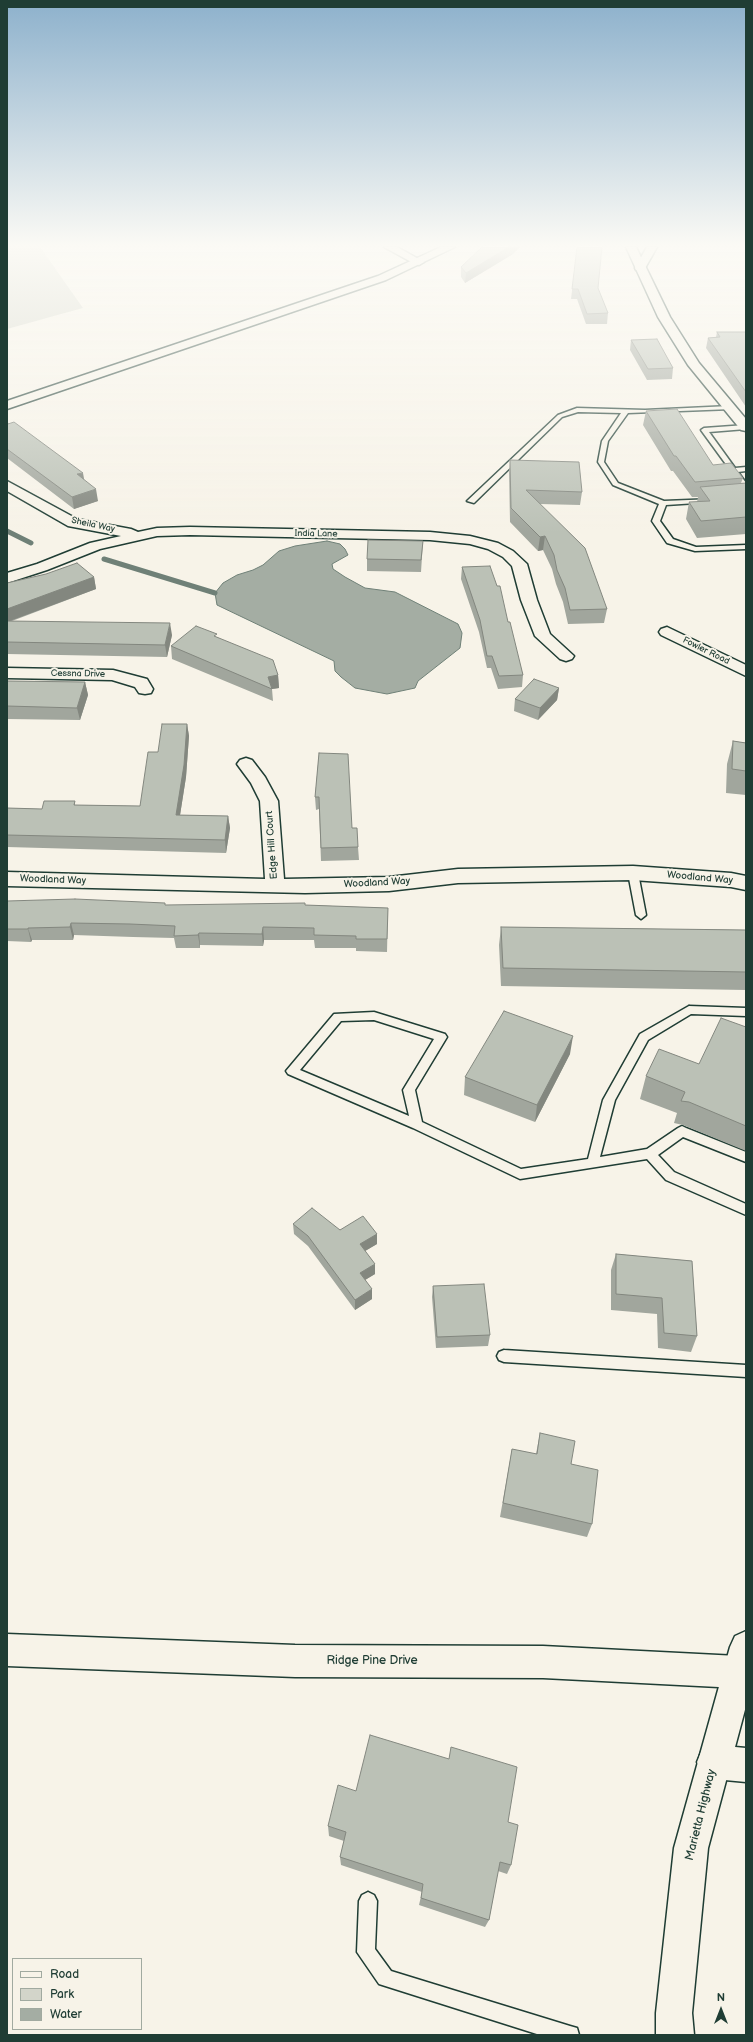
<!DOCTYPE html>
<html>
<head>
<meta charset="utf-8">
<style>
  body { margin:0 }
  #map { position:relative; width:753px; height:2042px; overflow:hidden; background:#f7f3e8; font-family:"Balsamiq Sans",sans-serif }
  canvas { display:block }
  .frame { position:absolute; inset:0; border:8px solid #1f3d34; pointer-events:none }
  .legend { position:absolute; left:12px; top:1958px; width:130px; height:72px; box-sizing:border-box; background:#f7f3e8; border:1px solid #a1aaa0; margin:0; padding:5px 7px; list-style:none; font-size:12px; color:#1f3d34 }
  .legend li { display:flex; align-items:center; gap:8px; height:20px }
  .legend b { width:20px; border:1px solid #a1aaa0 }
  .north { position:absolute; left:701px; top:1990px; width:40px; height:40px; -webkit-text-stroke:3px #f7f3e8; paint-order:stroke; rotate:0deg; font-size:11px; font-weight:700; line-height:16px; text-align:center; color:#1f3d34 }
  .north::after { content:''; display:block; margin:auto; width:14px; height:18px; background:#1f3d34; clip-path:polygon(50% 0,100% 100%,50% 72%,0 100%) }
</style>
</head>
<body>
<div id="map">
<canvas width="753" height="2042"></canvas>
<div class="frame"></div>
<ul class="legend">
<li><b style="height:5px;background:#f7f3e8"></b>Road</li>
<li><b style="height:11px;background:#d3d5ca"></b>Park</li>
<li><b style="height:11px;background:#a4ada3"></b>Water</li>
</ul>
<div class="north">N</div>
</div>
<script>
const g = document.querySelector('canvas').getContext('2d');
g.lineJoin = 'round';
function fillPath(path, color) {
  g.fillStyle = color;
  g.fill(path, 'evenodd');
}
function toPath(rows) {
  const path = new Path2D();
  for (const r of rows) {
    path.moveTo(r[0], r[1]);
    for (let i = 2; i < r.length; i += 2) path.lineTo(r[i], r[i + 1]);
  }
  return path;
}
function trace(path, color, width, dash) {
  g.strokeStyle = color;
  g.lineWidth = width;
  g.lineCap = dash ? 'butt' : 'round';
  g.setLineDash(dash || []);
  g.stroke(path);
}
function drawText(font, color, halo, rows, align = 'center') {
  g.font = font + ' "Balsamiq Sans",sans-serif';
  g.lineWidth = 4;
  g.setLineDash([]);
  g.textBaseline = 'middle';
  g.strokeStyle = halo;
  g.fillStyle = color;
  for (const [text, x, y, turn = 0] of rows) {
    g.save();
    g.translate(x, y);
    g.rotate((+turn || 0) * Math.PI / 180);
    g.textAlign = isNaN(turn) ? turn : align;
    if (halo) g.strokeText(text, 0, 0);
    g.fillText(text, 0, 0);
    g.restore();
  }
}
fillPath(toPath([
  [7,247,40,247,83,308,7,329]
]), '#d3d5ca');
const water = toPath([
  [327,541,340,544,345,549,348,555,332,564,333,569,345,577,365,588,395,592,458,624,462,633,460,648,418,681,415,688,387,694,355,688,341,677,335,671,334,661,217,605,215,593,223,583,237,575,253,570,263,565,279,551,295,546,327,541]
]);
fillPath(water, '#a4ada3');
trace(water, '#6f8077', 1);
trace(toPath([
  [7,531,31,543],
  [104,559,215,593]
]), '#6f8077', 5);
const service = toPath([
  [730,406,733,408,732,409,628,413,608,441,604,462,618,483,664,501,714,499,714,501,712,502,666,505,660,521,673,539,696,547,746,545,746,549,695,551,667,543,652,521,659,504,613,485,598,462,602,441,621,413,578,412,562,417,474,503,467,501,558,415,577,408,645,410,730,406],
  [746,425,746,429,709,432,735,468,746,467,746,471,738,472,746,483,746,490,744,489,701,430,704,428,746,425],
  [633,870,638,873,646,915,641,919,636,915,628,873,633,870],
  [689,1006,746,1008,746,1016,691,1014,648,1040,615,1100,600,1157,647,1149,678,1128,682,1126,686,1128,746,1152,746,1162,683,1137,658,1155,674,1172,746,1204,746,1215,666,1180,647,1159,520,1179,413,1128,288,1074,286,1071,334,1014,374,1012,445,1034,447,1037,415,1090,422,1122,521,1169,588,1159,603,1100,640,1034,689,1006],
  [374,1020,434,1039,403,1090,409,1116,300,1070,341,1021,374,1020],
  [504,1350,746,1365,746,1377,504,1362,499,1360,497,1356,499,1352,504,1350],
  [368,1892,374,1895,377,1901,375,1949,391,1971,570,2026,577,2028,579,2035,540,2035,379,1984,357,1952,359,1901,362,1895,368,1892]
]);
const minor = toPath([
  [384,247,397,247,424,262,419,265,415,264,384,247],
  [7,481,77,519,131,529,138,532,157,528,190,527,430,532,470,536,498,543,513,551,527,564,537,600,550,634,574,656,572,659,566,661,560,659,535,636,521,600,512,566,503,557,488,549,470,544,430,540,190,535,157,536,100,549,47,570,7,583,7,573,37,564,90,543,121,536,68,526,7,491,7,481],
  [667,627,746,665,746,676,661,635,659,632,661,629,667,627],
  [7,668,113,670,147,679,153,689,151,693,145,694,139,693,135,687,112,680,7,678,7,668],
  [246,758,252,760,265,777,278,801,284,879,389,877,458,869,633,866,731,873,746,876,746,890,731,887,633,880,458,883,389,891,305,893,7,886,7,872,265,879,260,801,251,783,237,764,240,760,246,758],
  [7,1634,295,1645,543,1646,738,1656,746,1659,746,1685,738,1688,543,1678,295,1677,7,1666,7,1634],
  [714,1745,746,1748,746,1782,714,1779,702,1774,697,1762,702,1750,714,1745]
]);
const tertiary = toPath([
  [647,247,657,247,644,270,636,270,635,268,647,247]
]);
const secondary = toPath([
  [441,247,455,247,386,280,7,409,7,401,378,276,441,247],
  [626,247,636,247,670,317,699,363,746,419,746,431,741,430,688,365,658,317,626,247],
  [746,1631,746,1706,708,1848,692,2013,694,2035,656,2035,656,2013,674,1848,730,1647,735,1636,746,1631]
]);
trace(service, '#1f3d34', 3);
trace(minor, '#1f3d34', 3);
trace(tertiary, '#1f3d34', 3);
trace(secondary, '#1f3d34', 3);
fillPath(service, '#f7f3e8');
fillPath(minor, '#f7f3e8');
fillPath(tertiary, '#f7f3e8');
fillPath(secondary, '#f7f3e8');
fillPath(toPath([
  [577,247,608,313,607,324,586,324,577,299,571,299],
  [513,254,465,283,461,277,461,267],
  [717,332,746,332,746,407,706,348,708,338,716,337],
  [631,340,673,368,672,379,647,380,630,350],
  [646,411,713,465,743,478,741,483,746,483,746,534,697,538,686,519,689,502,697,502,698,497,692,497,673,471,671,471,643,425],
  [7,422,84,480,98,501,74,509,7,458],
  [510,460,582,492,580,505,540,504,607,609,604,623,568,624,563,602,556,584,552,569,543,550,538,551,510,522,509,473],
  [423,541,421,572,367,571,367,559],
  [462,567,508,622,523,675,522,687,498,689,491,668,487,668,479,632,461,579],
  [94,577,96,589,12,621,172,635,167,657,7,654,7,583],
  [217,637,278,675,279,688,272,689,273,701,172,659,171,646],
  [7,681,85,682,88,695,80,720,7,719],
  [559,688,557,700,538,720,514,711,515,699],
  [187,724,189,736,186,777,180,815,228,816,230,828,226,853,7,847,7,808,42,809,75,801,75,805,140,806,158,752],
  [733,741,746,743,746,795,726,793,727,764],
  [319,753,358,847,359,860,321,861,319,809,316,810,315,797],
  [7,901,166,905,305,905,388,908,387,952,356,951,356,948,315,948,314,940,264,940,263,946,200,945,200,948,176,948,174,938,133,937,74,935,73,940,32,940,31,942,7,941],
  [501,927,746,930,746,990,501,986,499,945],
  [746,1027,746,1151,683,1125,674,1123,677,1113,640,1099,646,1076,699,1064],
  [570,1054,535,1122,464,1095,465,1077],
  [293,1224,377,1234,377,1244,365,1251,375,1274,365,1280,372,1299,355,1310,308,1246,294,1234],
  [616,1254,692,1261,697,1336,691,1352,658,1348,657,1314,611,1310,611,1270],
  [433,1286,490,1335,488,1346,436,1348,432,1297],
  [540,1433,571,1464,592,1524,587,1537,500,1517,512,1449,536,1454],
  [508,1822,511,1865,507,1874,498,1871,489,1920,485,1927,419,1905,422,1892,341,1865,340,1857,344,1841,329,1836,328,1826]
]), '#a1a69d');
fillPath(toPath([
  [509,247,520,247,513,254,465,283,466,273],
  [83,473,85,484,77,474],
  [96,489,98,501,74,509,72,497],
  [545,536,543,550,538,551,540,537],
  [94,577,96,589,7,622,7,609],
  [170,623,172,635,167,657,165,645],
  [278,675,279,688,272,689,268,677],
  [85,682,88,695,80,720,77,708],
  [559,688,557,700,538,720,540,708],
  [187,724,189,736,186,777,178,828,176,815],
  [228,816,230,828,226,853,225,840],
  [71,923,74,935,73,940,70,927],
  [263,927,264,940,263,946,262,934],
  [28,928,32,940,31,942,28,929],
  [199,933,200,945,200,948,198,935],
  [573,1036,570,1054,535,1122,537,1105],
  [377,1234,377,1244,360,1254,360,1244],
  [375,1264,375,1274,360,1283,360,1273],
  [372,1289,372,1299,355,1310,355,1300]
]), '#83877f');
const building = toPath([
  [482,247,509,247,466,273,461,267,482,247],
  [577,247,602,247,598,288,608,313,587,314,578,289,572,289,577,247],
  [717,332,746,332,746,392,708,338,720,337,717,332],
  [657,339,673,368,648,369,631,340,657,339],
  [677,409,713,465,731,463,743,478,695,482,676,456,674,456,646,411,677,409],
  [7,422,8,424,14,422,83,473,77,474,96,489,72,497,7,449,7,422],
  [510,460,579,462,582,492,526,490,585,548,607,609,570,610,565,588,557,570,554,555,545,536,540,537,511,508,510,460],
  [746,483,746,517,701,521,689,502,710,501,700,487,746,483],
  [368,540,423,541,421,560,367,559,368,540],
  [77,563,94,577,7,609,7,583,46,574,77,563],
  [490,566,497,586,500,586,508,622,510,622,523,675,499,676,492,656,487,656,480,620,462,567,490,566],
  [7,621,170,623,165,645,7,642,7,621],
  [196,626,217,634,214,636,273,660,278,675,268,677,272,689,171,646,196,626],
  [534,679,559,688,540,708,515,699,534,679],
  [7,681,85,682,77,708,7,706,7,681],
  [162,724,187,724,184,765,176,815,228,816,225,840,7,835,7,808,42,809,44,801,75,801,74,805,140,806,148,752,158,752,162,724],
  [733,741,746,743,746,771,732,769,733,741],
  [319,753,348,754,352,828,357,828,358,847,321,848,319,797,315,797,319,753],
  [75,899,165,903,165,905,305,903,305,905,388,908,387,939,356,939,356,936,314,935,314,928,263,927,262,934,199,933,198,935,174,936,175,926,130,924,71,923,70,927,28,928,28,929,7,929,7,901,75,899],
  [501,927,746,930,746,972,503,968,501,927],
  [504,1011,573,1036,537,1105,465,1077,504,1011],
  [721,1018,746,1027,746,1126,689,1102,681,1101,685,1092,646,1076,659,1049,699,1064,721,1018],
  [312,1208,340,1230,363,1216,377,1234,360,1244,375,1264,360,1273,372,1289,355,1300,308,1236,293,1224,312,1208],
  [616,1254,692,1261,697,1336,664,1333,662,1298,616,1294,616,1254],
  [484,1284,490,1335,437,1337,433,1286,484,1284],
  [540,1433,575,1441,571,1464,598,1470,592,1524,503,1503,512,1449,537,1454,540,1433],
  [370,1735,449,1759,451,1747,517,1767,508,1822,518,1825,511,1865,500,1862,489,1920,421,1898,423,1884,340,1857,346,1832,328,1826,338,1785,356,1791,370,1735]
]);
fillPath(building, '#bbc1b6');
trace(building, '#83877f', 1);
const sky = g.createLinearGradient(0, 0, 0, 533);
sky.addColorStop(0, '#8db1cc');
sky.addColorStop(0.46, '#fbfaf5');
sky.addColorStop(1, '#fbfaf500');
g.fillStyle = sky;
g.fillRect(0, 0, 753, 533);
drawText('9px', '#1f3d34', '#f7f3e8', [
  ["Sheila Way",93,525,12],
  ["India Lane",316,534,1],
  ["Fowler Road",706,651,26],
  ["Cessna Drive",78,674,1]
]);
drawText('10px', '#1f3d34', '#f7f3e8', [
  ["Edge Hill Court",272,845,-94],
  ["Woodland Way",700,878,5],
  ["Woodland Way",53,880,2],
  ["Woodland Way",377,883,-3]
]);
drawText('12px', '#1f3d34', '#f7f3e8', [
  ["Ridge Pine Drive",372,1661],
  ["Marietta Highway",701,1815,-76]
]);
</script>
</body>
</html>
